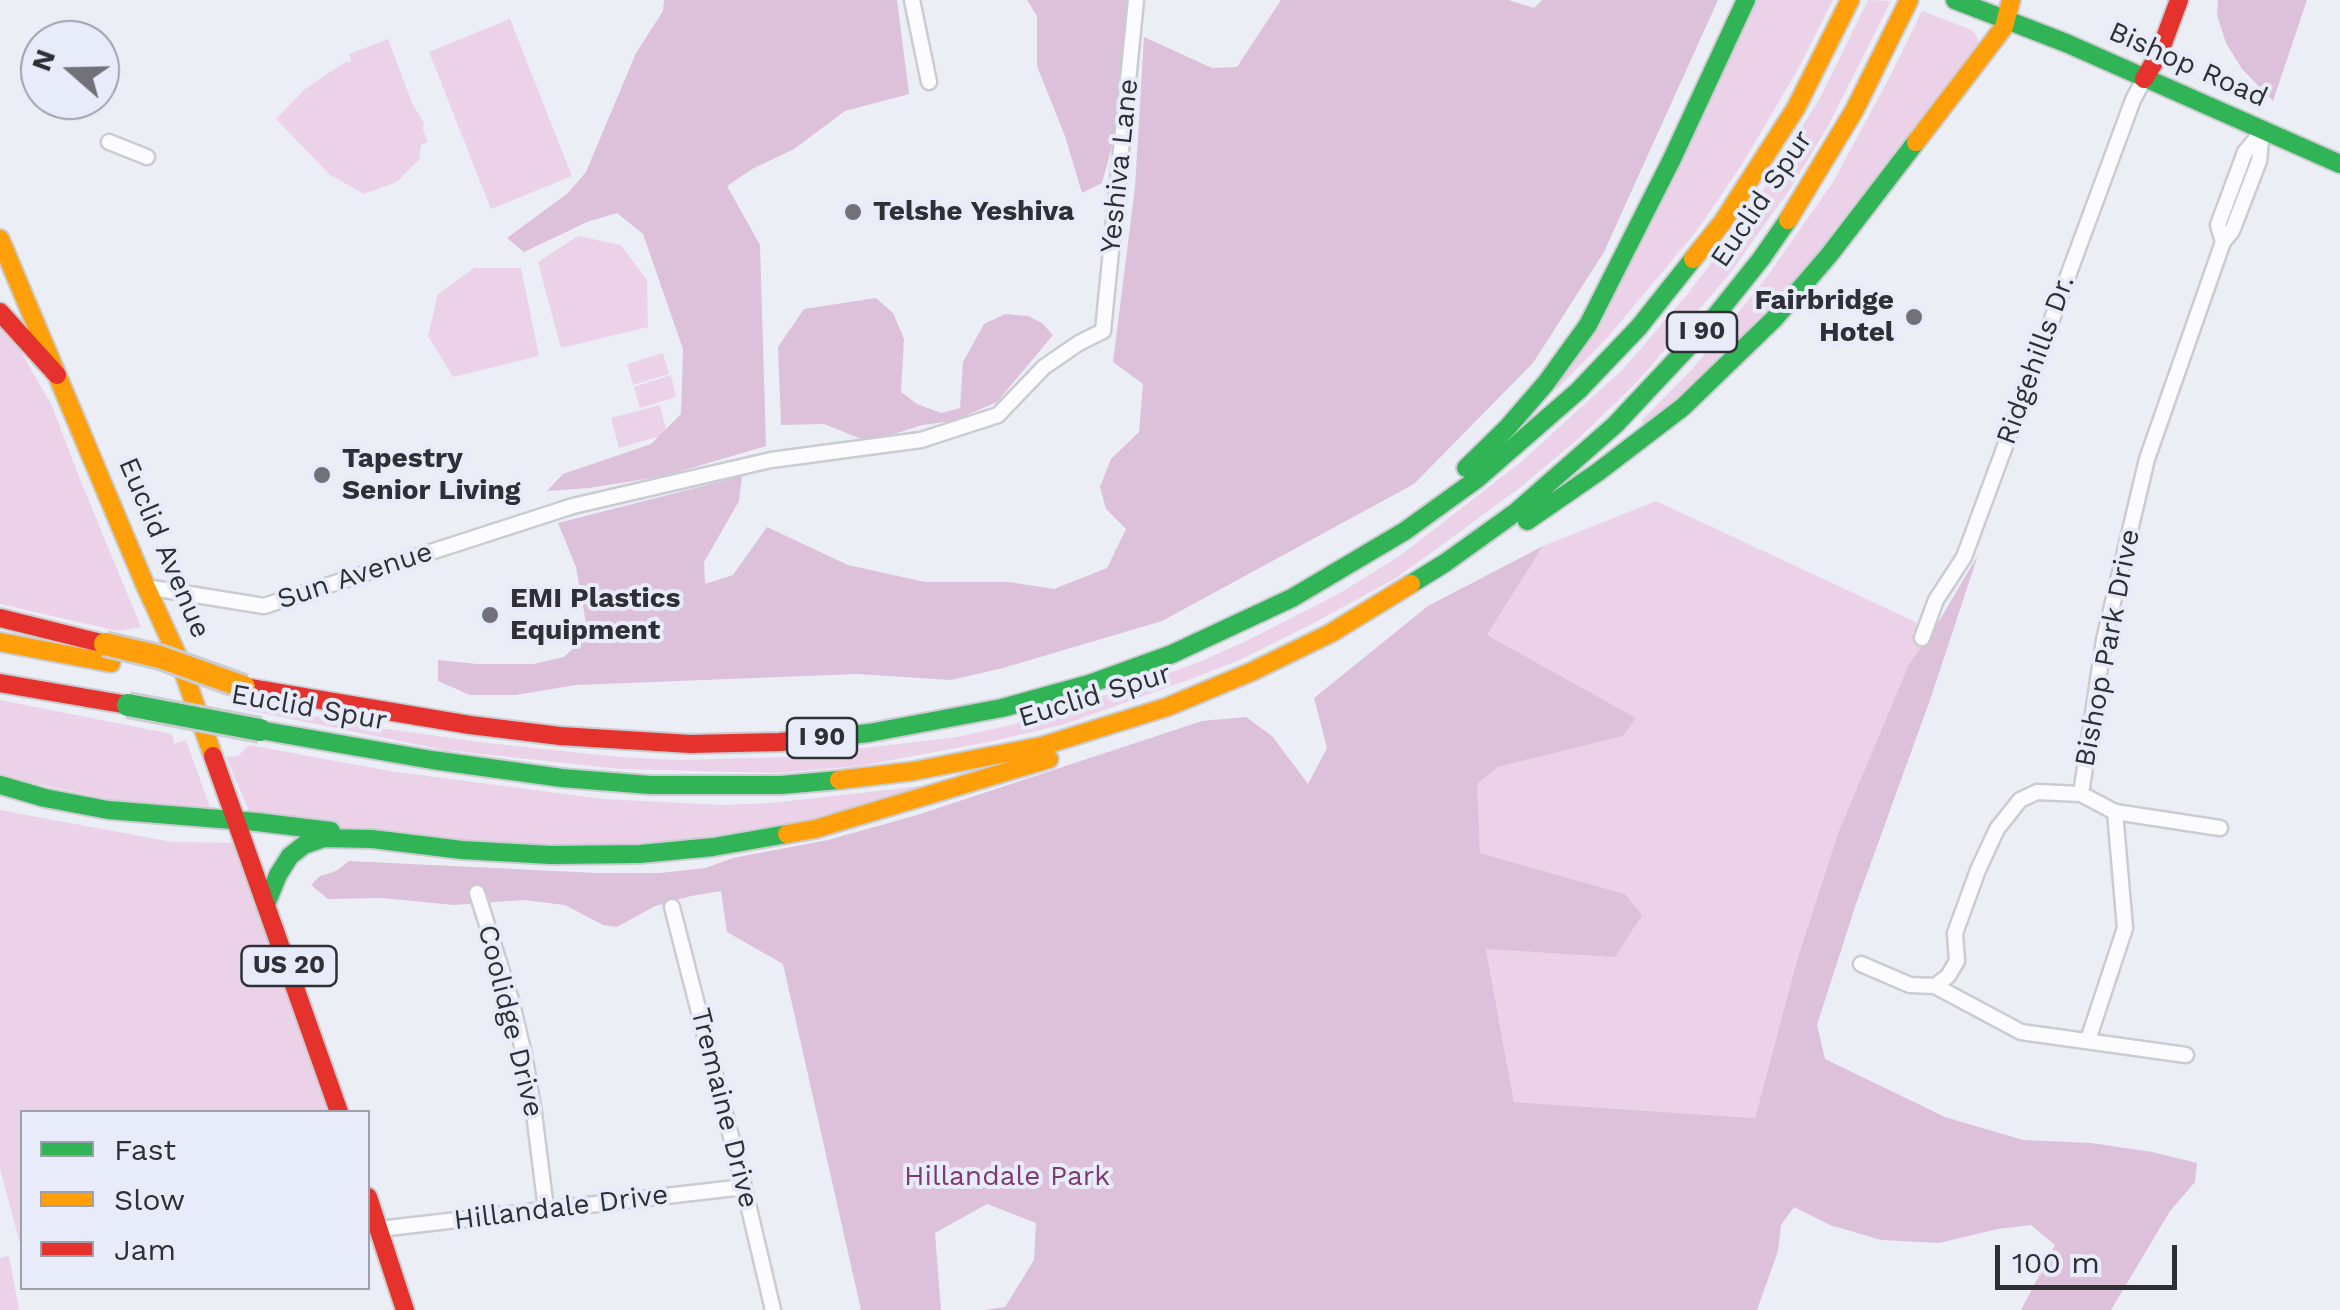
<!DOCTYPE html>
<html>
<head>
<meta charset="utf-8">
<style>
  body { margin:0 }
  #map { position:relative; width:2340px; height:1310px; overflow:hidden; background:#eceef6; font-family:"Work Sans",sans-serif }
  canvas { display:block }
  .legend { position:absolute; left:20px; top:1110px; width:350px; height:180px; box-sizing:border-box; background:#e8ebfa; border:2px solid #9ea0ac; margin:0; padding:12px 18px; list-style:none; font-size:30px; color:#2f3036 }
  .legend li { display:flex; align-items:center; gap:20px; height:50px }
  .legend b { width:50px; border:2px solid #9ea0ac }
  .north { position:absolute; left:20px; top:20px; width:100px; height:100px; box-sizing:border-box; background:#e8ebfa; border:2px solid #9ea0ac; border-radius:50%; rotate:290deg; font-size:28px; font-weight:700; line-height:40px; text-align:center; color:#2f3036 }
  .north::after { content:''; display:block; margin:auto; width:35px; height:45px; background:#717279; clip-path:polygon(50% 0,100% 100%,50% 72%,0 100%) }
  .scale { position:absolute; left:1995px; top:1245px; width:182px; height:45px; box-sizing:border-box; border:5px solid #2f3036; border-top:0; padding-left:12px; font-size:30px; line-height:35px; white-space:nowrap; color:#2f3036; -webkit-text-stroke:8px #e8ebfa; paint-order:stroke }
</style>
</head>
<body>
<div id="map">
<canvas width="2340" height="1310"></canvas>
<ul class="legend">
<li><b style="height:12px;background:#30b455"></b>Fast</li>
<li><b style="height:12px;background:#ff9f0a"></b>Slow</li>
<li><b style="height:12px;background:#e5322d"></b>Jam</li>
</ul>
<div class="north">N</div>
<div class="scale">100 m</div>
</div>
<script>
const g = document.querySelector('canvas').getContext('2d');
g.lineJoin = 'round';
function fillPath(path, color) {
  g.fillStyle = color;
  g.fill(path, 'evenodd');
}
function toPath(rows) {
  const path = new Path2D();
  for (const r of rows) {
    path.moveTo(r[0], r[1]);
    for (let i = 2; i < r.length; i += 2) path.lineTo(r[i], r[i + 1]);
  }
  return path;
}
function trace(path, color, width, dash) {
  g.strokeStyle = color;
  g.lineWidth = width;
  g.lineCap = dash ? 'butt' : 'round';
  g.setLineDash(dash || []);
  g.stroke(path);
}
function drawText(font, color, halo, rows, align = 'center') {
  g.font = font + ' "Work Sans",sans-serif';
  g.lineWidth = 8;
  g.setLineDash([]);
  g.textBaseline = 'middle';
  g.strokeStyle = halo;
  g.fillStyle = color;
  for (const [text, x, y, turn = 0] of rows) {
    g.save();
    g.translate(x, y);
    g.rotate((+turn || 0) * Math.PI / 180);
    g.textAlign = isNaN(turn) ? turn : align;
    if (halo) g.strokeText(text, 0, 0);
    g.fillText(text, 0, 0);
    g.restore();
  }
}
fillPath(toPath([
  [1756,0,1833,0,1798,69,1743,163,1695,233,1608,337,1555,391],
  [1868,0,1891,1,1828,126,1790,189,1731,272,1638,381,1578,439,1521,487,1450,539,1396,578,1312,624,1242,659,1183,682,1065,724,989,742,860,766,777,773,619,769,445,750,246,710,247,703,372,727,488,743,620,757,678,760,787,757,957,737,1011,725,1118,691,1199,662,1246,641,1340,593,1401,555,1521,462,1623,369,1686,296,1747,216,1821,96],
  [1922,11,1972,30,1978,38,1978,46,1818,252,1775,301,1669,412,1641,429,1643,419,1694,367,1766,278,1833,182,1888,80],
  [510,19,572,176,491,209,429,52],
  [388,39,412,103,424,123,423,130,428,142,421,145,419,160,397,182,364,194,330,175,276,119,305,89,345,62,351,62,349,54],
  [578,236,621,245,647,280,648,327,561,348,538,262],
  [474,268,521,268,539,356,453,377,428,336,438,294],
  [0,320,6,325,53,408,77,472,141,627,118,631,0,604],
  [663,353,669,374,633,385,627,364],
  [671,375,676,397,640,408,634,387],
  [660,405,667,434,619,448,611,418],
  [1656,501,1920,624,1935,628,1909,664,1838,833,1797,960,1755,1118,1514,1102,1486,948,1536,950,1625,894,1480,853,1476,784,1498,767,1623,736,1635,719,1487,635,1543,546],
  [0,700,172,734,174,744,186,740,210,807,131,804,0,776],
  [249,745,390,771,603,799,722,805,771,803,930,785,801,823,673,842,524,847,322,826,250,814,226,757,238,756],
  [0,810,172,842,244,843,339,1112,22,1112,22,1251,0,1169],
  [9,1256,19,1310,0,1310,0,1258]
]), '#ecd2e9');
fillPath(toPath([
  [664,0,897,0,909,94,845,111,794,149,752,169,727,186,760,245,766,446,664,476,589,488,547,491,563,474,651,444,681,414,683,349,643,234,617,213,587,222,524,252,507,238,568,193,586,172,636,53,663,11],
  [1027,0,1127,0,1122,79,1114,139,1102,183,1082,193,1065,136,1037,66,1037,16],
  [1281,0,1508,0,1534,8,1542,0,1718,0,1604,252,1533,363,1414,484,1162,621,1003,668,951,680,857,674,576,685,516,695,470,695,438,681,438,660,477,664,533,664,564,657,588,634,576,567,558,523,742,476,739,501,704,562,705,584,733,575,767,527,848,565,925,582,1009,582,1054,589,1107,568,1126,529,1106,509,1100,487,1111,459,1139,432,1143,384,1113,362,1135,187,1144,37,1212,68,1237,67],
  [2218,0,2307,0,2273,101,2242,69,2226,43,2217,15],
  [876,298,893,313,904,339,901,392,917,404,941,413,960,408,963,362,984,324,1005,314,1028,316,1042,323,1053,335,997,402,953,421,922,425,869,442,824,424,781,425,778,347,804,309],
  [1543,546,1487,635,1636,718,1623,736,1498,767,1477,784,1480,853,1625,894,1642,915,1615,957,1486,949,1514,1102,1755,1118,1797,960,1838,833,1909,664,1935,628,1978,555,1930,700,1856,904,1817,1025,1825,1059,1945,1117,2023,1140,2091,1143,2152,1152,2197,1163,2195,1182,2170,1211,2111,1310,2021,1310,2055,1245,2031,1225,1998,1229,1939,1243,1881,1240,1830,1225,1794,1207,1781,1225,1778,1251,1757,1310,985,1310,1005,1307,1034,1260,1036,1223,987,1204,935,1233,941,1310,861,1310,783,964,727,932,721,891,691,896,655,906,617,927,603,925,565,905,523,900,454,905,382,898,328,899,311,885,320,876,336,871,349,861,597,873,660,873,705,868,733,858,828,840,917,815,1202,721,1246,717,1272,736,1308,784,1327,748,1314,698,1428,606]
]), '#ddc0da');
const street = toPath([
  [912,0,929,82],
  [109,142,147,157],
  [2223,242,2218,225,2245,152,2260,134],
  [146,587,264,606,573,506,771,460,921,440,998,415,1044,367,1079,343,1103,331,1136,0],
  [1922,638,1936,600,1964,557,2133,100,2144,79],
  [2081,794,2115,812,2220,828],
  [477,893,511,1000,524,1054,534,1113,546,1209],
  [672,907,744,1187,773,1310],
  [1861,964,1910,985,1935,986,1948,976,1957,961,1955,933,1978,870,1997,829,2020,800,2037,792,2081,794,2104,640,2147,459,2223,242,2232,231,2259,161,2262,131],
  [1935,986,2021,1032,2186,1055],
  [2088,1040,2125,928,2115,812],
  [379,1229,744,1187]
]);
const fast = toPath([
  [1955,0,2066,43,2340,164],
  [1466,468,1508,427,1546,383,1588,325,1672,159,1746,0],
  [1527,521,1598,472,1683,407,1775,318,1830,254,1916,142],
  [1411,584,1445,563,1516,512,1615,425,1705,329,1761,259,1788,220],
  [260,730,432,760,562,778,650,785,781,785,839,780],
  [842,736,869,733,1002,708,1089,684,1172,654,1292,598,1405,531,1477,479,1578,391,1639,327,1693,259],
  [0,785,45,798,108,810,257,822,331,831],
  [266,904,278,875,290,856,304,845,324,838,372,839,462,850,551,855,640,854,713,847,787,834]
]);
const slow = toPath([
  [1916,142,2004,27,2011,0],
  [1788,220,1854,111,1909,0],
  [0,239,146,587,179,659,213,756],
  [1693,259,1722,223,1796,108,1850,0],
  [0,642,111,663],
  [839,780,914,771,1042,746,1167,707,1251,672,1331,633,1411,584],
  [787,834,815,829,1049,759]
]);
const jam = toPath([
  [2144,79,2159,54,2179,0],
  [0,312,57,375],
  [0,618,105,644],
  [0,683,128,705],
  [244,687,470,725,560,736,690,744,779,742,842,736],
  [213,756,339,1112],
  [368,1197,405,1310]
]);
trace(street, '#caccd1', 19);
trace(fast, '#caccd1', 22);
trace(slow, '#caccd1', 22);
trace(jam, '#caccd1', 22);
trace(street, '#fcfcfe', 14);
trace(fast, '#30b455', 18);
trace(slow, '#ff9f0a', 18);
trace(jam, '#e5322d', 18);
const fastBridge = toPath([
  [128,705,260,730]
]);
const slowBridge = toPath([
  [105,644,160,657,244,687]
]);
trace(fastBridge, '#caccd1', 28, []);
trace(slowBridge, '#caccd1', 28, []);
trace(fastBridge, '#30b455', 22);
trace(slowBridge, '#ff9f0a', 22);
for (const [x, y, r, color] of [
  [853,212,10,"#717279"],
  [1914,317,10,"#717279"],
  [322,475,10,"#717279"],
  [490,615,10,"#717279"]
]) {
  const dot = new Path2D();
  dot.arc(x, y, r, 0, 2 * Math.PI);
  g.fillStyle = color;
  g.fill(dot);
  trace(dot, '#e8ebfa', 4);
}
for (const [x, y, w] of [
  [1702,332,70],
  [822,738,70],
  [289,966,95]
]) {
  const box = new Path2D();
  box.roundRect(x - w / 2, y - 20, w, 40, 8);
  g.fillStyle = '#e8ebfa';
  g.fill(box);
  trace(box, '#2f3036', 2.5);
}
drawText('bold 25px', '#2f3036', null, [
  ["I 90",1702,332],
  ["I 90",822,738],
  ["US 20",289,966]
]);
drawText('28px', '#2f3036', '#e8ebfa', [
  ["Bishop Road",2188,65,24],
  ["Yeshiva Lane",1120,166,-84],
  ["Euclid Spur",1762,199,-56],
  ["Ridgehills Dr.",2036,360,-70],
  ["Euclid Avenue",164,548,67],
  ["Sun Avenue",355,576,-18],
  ["Bishop Park Drive",2108,648,-79],
  ["Euclid Spur",1095,696,-17],
  ["Euclid Spur",309,708,10],
  ["Coolidge Drive",510,1021,76],
  ["Tremaine Drive",724,1108,76],
  ["Hillandale Drive",561,1208,-7]
]);
drawText('bold 28px', '#2f3036', '#e8ebfa', [
  ["Telshe Yeshiva",873,212],
  ["Fairbridge",1894,301,"right"],
  ["Hotel",1894,333,"right"],
  ["Tapestry",342,459],
  ["Senior Living",342,491],
  ["EMI Plastics",510,599],
  ["Equipment",510,631]
], 'left');
drawText('28px', '#7e3b70', '#e8ebfa', [
  ["Hillandale Park",1007,1177]
]);
</script>
</body>
</html>
